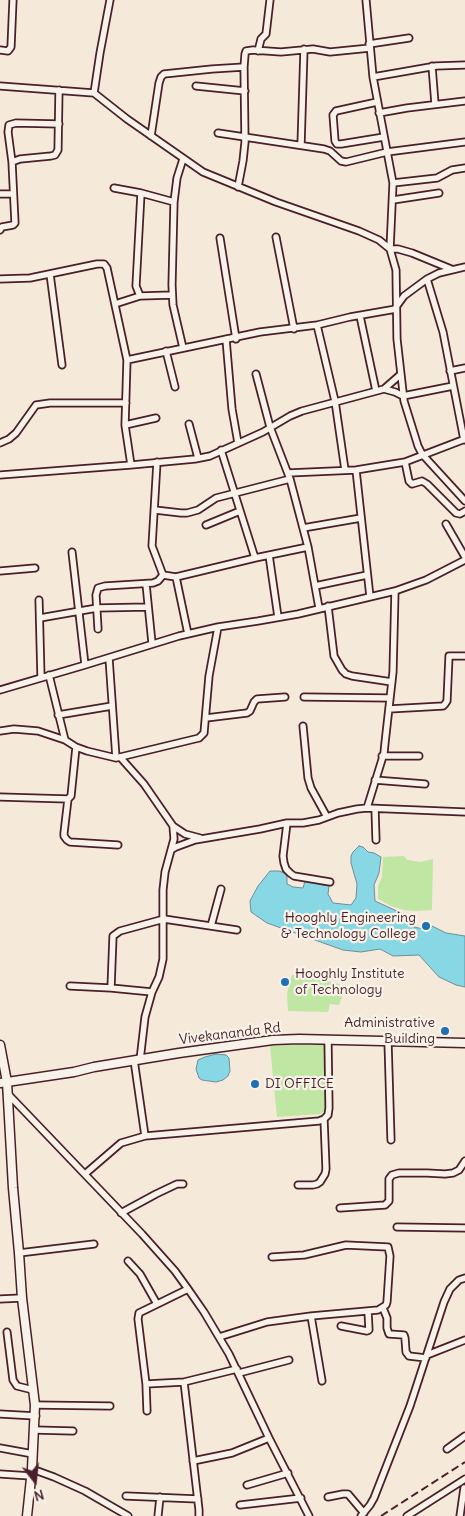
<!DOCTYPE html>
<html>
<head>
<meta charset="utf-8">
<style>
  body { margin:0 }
  #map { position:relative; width:465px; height:1516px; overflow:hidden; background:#f5e9d9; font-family:Delius,sans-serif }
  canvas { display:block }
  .north { position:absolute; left:10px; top:1456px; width:50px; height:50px; -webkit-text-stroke:4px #f7f3e8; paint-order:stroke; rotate:164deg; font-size:14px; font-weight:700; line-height:20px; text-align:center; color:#4a1f2b }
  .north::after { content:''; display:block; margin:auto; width:18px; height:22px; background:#4a1f2b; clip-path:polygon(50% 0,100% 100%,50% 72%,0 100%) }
</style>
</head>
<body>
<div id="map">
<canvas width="465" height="1516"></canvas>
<div class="north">N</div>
</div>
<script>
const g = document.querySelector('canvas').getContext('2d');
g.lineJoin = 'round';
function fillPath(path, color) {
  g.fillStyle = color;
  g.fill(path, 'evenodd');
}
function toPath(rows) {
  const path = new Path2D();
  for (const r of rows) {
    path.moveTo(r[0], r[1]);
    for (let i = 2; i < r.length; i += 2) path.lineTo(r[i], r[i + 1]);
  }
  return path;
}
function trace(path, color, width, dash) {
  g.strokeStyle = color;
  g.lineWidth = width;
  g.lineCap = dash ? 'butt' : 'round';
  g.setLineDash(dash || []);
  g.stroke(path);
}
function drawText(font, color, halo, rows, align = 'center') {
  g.font = font + ' Delius,sans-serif';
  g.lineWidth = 4.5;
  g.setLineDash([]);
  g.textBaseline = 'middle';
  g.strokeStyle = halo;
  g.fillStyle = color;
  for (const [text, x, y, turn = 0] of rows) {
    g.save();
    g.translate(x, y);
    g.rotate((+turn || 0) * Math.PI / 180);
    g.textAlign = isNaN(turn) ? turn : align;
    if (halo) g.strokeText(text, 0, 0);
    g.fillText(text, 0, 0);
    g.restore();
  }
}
fillPath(toPath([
  [404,856,407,860,420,862,433,859,432,910,416,911,404,910,391,906,378,899,378,886,382,877,383,857],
  [292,975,315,978,346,986,339,1005,330,1004,328,1012,288,1011,287,994],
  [327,1042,326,1111,320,1114,277,1117,270,1046]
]), '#bfe6a2');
const water = toPath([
  [359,846,363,847,368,852,374,853,381,857,379,873,374,885,375,901,412,918,414,927,423,929,432,926,446,933,465,936,465,987,456,985,439,977,419,955,393,956,380,949,361,952,343,950,267,923,251,912,250,901,258,886,270,871,279,871,287,874,287,884,293,887,303,888,305,881,329,886,328,894,333,903,351,905,356,898,357,884,351,863,351,856,353,852,359,846],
  [216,1054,226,1055,229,1058,230,1071,228,1076,223,1080,216,1082,202,1080,199,1078,196,1069,198,1060,205,1057,216,1054]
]);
fillPath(water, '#88d7e5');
trace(water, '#6f8d9b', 1);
const street = toPath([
  [366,0,373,77,393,183,390,249,398,249,412,253,451,269],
  [369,44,409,38],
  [0,50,8,51,11,47,13,0],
  [258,51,261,39,266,34,270,0],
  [432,66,435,104],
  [373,77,436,66,465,65],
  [0,86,94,93,127,119,203,172,276,202,359,231,379,240,390,249,396,270,397,339,404,401,418,446,422,454,465,501],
  [196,86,245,91],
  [94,93,100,53,110,0],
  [377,102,336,111,333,115,335,141,337,144,341,144,384,137],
  [379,113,407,108,465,101],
  [218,133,324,149,330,151,341,161,346,162,387,152,465,142],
  [151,136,159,83,161,77,164,74,212,69,244,67],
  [301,145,304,49],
  [12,162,8,132,9,125,16,123,59,124],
  [393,183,437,178,452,170,465,168],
  [238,187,243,161,245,142,244,67,245,54,246,51,253,50,281,52,313,49,330,52,370,48],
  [114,188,141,193,174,202],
  [0,194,13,194],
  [393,200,439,193],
  [0,230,2,227,13,225,15,223,12,162,20,159,51,156,55,155,58,150,59,90],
  [276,237,294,329],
  [220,238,236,339],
  [50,274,62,365],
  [0,279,30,278,97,264,104,264,107,268,127,360,125,425,131,465],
  [427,279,443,332,464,440],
  [140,296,136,286,141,193],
  [115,304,140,296,172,295],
  [396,307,404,296,427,279,439,273,465,267],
  [360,316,376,391],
  [317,325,335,401,345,470],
  [226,339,232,409,238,443],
  [183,348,173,305,172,285,174,202,177,178,183,159],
  [166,351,175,387],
  [127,360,260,332,317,325,350,317,396,309],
  [450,371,465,368],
  [256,374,270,427,290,479,308,547,319,608],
  [384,389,395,392,403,396,453,386],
  [189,424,198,458],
  [125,425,156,418],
  [0,443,9,439,16,433,36,405,50,403,126,403],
  [221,450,255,558],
  [157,462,152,546,163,575,176,577,255,558,308,547],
  [405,462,409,481,412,484,422,481,427,484,456,513,460,514,465,511],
  [356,470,370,597],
  [288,473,356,470,405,462,465,439],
  [0,475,131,465,195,459,210,456,263,432,290,416,302,411,384,389,400,375],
  [155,510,181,513,187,513,198,510,216,498,290,479],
  [446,524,465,557],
  [206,525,240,511],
  [303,528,361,518],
  [72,552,85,665],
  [269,555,278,617],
  [0,571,35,568],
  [176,577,188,634],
  [146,584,152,643],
  [315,586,367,575],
  [39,600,41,678],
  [328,606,334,656,342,670,346,674,352,676,392,682],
  [40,618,97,608,148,607],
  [98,629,96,595,98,588,105,586,153,583,158,581,163,575],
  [109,658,116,758],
  [49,675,65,740],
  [0,690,85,665,179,636,218,627,258,621,298,614,395,591,426,580,465,560],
  [304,697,390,698],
  [389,709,443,706,445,704,447,701,449,656,465,656],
  [58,715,112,706],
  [206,718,247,713,250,711,254,702,257,699,285,697],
  [303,726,308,778,311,788,327,817],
  [0,731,14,729,38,731,65,740,76,747,87,751,116,758,199,738,204,733,209,676,218,627],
  [382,756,419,756],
  [120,757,144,784,173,826,185,834,200,838],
  [375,780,425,784],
  [0,797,68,799,71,796,76,747],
  [68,799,64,833,64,836,67,840,70,842,118,845],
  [367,808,384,753,385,743,393,672,395,591],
  [375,809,376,840],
  [287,823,283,856,284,863,286,869,290,873,294,876,330,882],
  [171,850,176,847,195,840,260,829,287,823,303,823,319,820,338,813,357,809,367,808,465,812],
  [211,926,221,889],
  [70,986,111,988,152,992],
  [111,988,113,936,120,931,164,919,237,930],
  [388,1042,391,1140],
  [134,1060,145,1136],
  [140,1060,145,1017,152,992,159,977,163,959,163,890,165,872,174,839,173,826],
  [7,1093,142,1234,175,1271,188,1289,204,1312,229,1354,269,1438,309,1516],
  [85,1174,121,1143,145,1136,319,1121,324,1119,328,1115,329,1108,328,1040],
  [298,1185,313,1185,317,1184,320,1182,325,1174,326,1169,324,1119],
  [340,1208,385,1205,389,1201,389,1179,392,1175,399,1173,427,1173,445,1174,453,1173,459,1170,465,1161],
  [121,1213,156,1194,177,1184,183,1184],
  [397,1227,465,1228],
  [19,1253,94,1244],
  [128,1261,140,1274,157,1304],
  [0,1299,22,1298],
  [383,1308,387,1318,387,1328,389,1334,404,1335,405,1338,406,1352,409,1356,426,1358],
  [311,1316,322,1381],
  [341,1326,367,1331,369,1330,368,1311],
  [7,1332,13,1380,17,1386,33,1390],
  [219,1337,267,1322,311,1316,378,1310,386,1305,387,1302,390,1256,388,1247,346,1245,304,1255,272,1257],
  [427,1355,465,1340],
  [239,1373,289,1360],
  [184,1382,199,1510,199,1516],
  [146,1384,184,1382,237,1369],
  [35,1405,110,1406],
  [147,1411,146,1384,138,1319,139,1313,188,1289],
  [0,1414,36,1416],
  [35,1430,73,1431],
  [0,1448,33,1454],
  [447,1449,465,1436],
  [193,1461,232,1453,269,1438],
  [32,1469,54,1477,85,1491,128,1516],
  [0,1474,31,1476],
  [247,1485,288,1473],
  [126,1496,198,1499],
  [328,1497,343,1494,348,1494,364,1513],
  [240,1505,301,1498],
  [158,1516,160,1497],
  [361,1516,370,1505,374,1498,410,1406,444,1302,450,1289,459,1280,465,1278],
  [407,1516,465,1479],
  [460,1516,464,1488]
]);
const secondary = toPath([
  [0,1045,7,1082,13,1188,19,1253,22,1298,35,1405,32,1469,27,1516],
  [0,1083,74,1072,94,1067,179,1053,273,1040,299,1039,465,1043]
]);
trace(street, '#4a1f2b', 9);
trace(secondary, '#4a1f2b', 11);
trace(street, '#f7f3e8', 5.5);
trace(secondary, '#f7f3e8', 8);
trace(toPath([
  [381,1516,465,1462]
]), '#4a1f2b', 2, [8, 4]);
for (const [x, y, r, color] of [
  [426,926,5,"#1f6fb2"],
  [285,982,5,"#1f6fb2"],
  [445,1031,5,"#1f6fb2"],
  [255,1084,5,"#1f6fb2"]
]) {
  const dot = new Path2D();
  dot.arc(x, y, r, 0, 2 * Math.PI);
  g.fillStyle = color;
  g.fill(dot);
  trace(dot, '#f7f3e8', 2);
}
drawText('14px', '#4a1f2b', '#f7f3e8', [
  ["Hooghly Engineering",416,918],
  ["& Technology College",416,934],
  ["Hooghly Institute",295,974,"left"],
  ["of Technology",295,990,"left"],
  ["Administrative",435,1023],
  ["Building",435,1039],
  ["DI OFFICE",265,1084,"left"]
], 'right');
drawText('14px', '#4a1f2b', '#f7f3e8', [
  ["Vivekananda Rd",230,1034,-7]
]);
</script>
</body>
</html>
